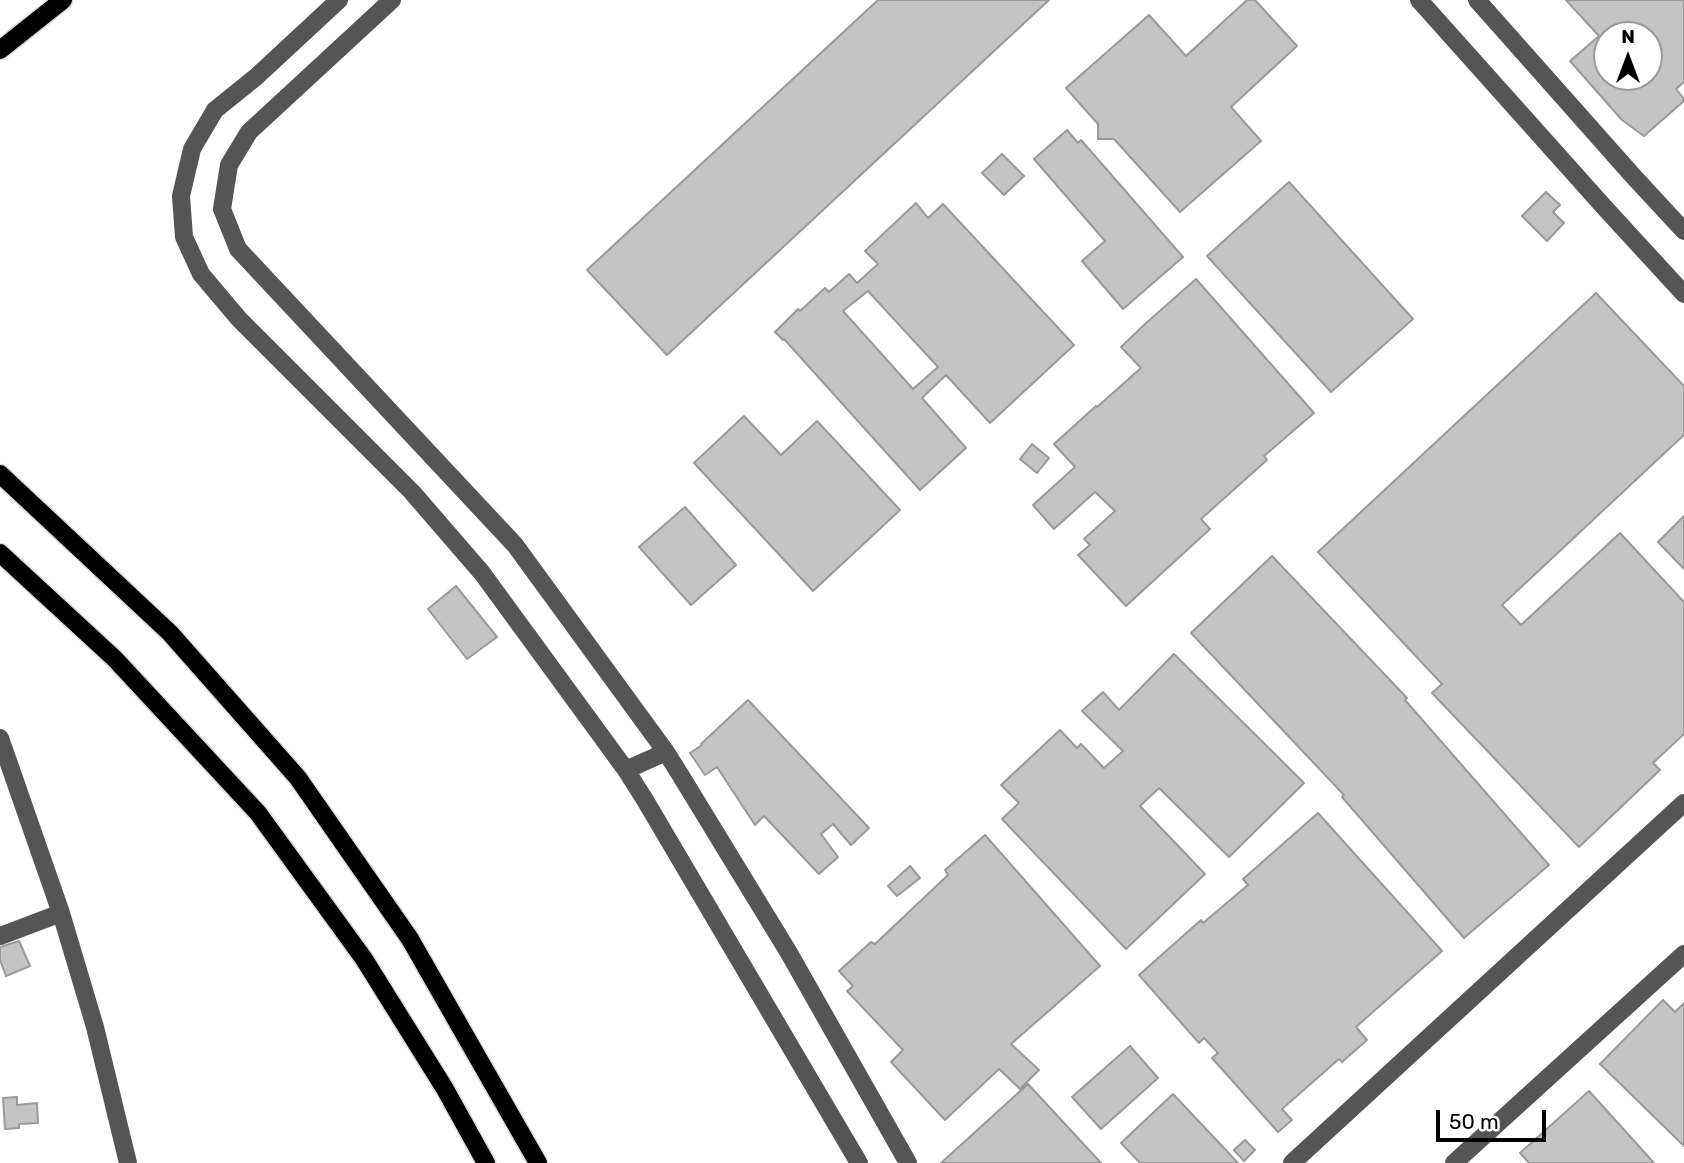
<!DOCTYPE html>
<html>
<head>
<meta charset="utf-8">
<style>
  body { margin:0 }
  #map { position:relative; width:1684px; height:1163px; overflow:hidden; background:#fff; font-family:Rubik,sans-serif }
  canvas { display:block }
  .north { position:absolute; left:1593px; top:21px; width:70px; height:70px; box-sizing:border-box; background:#fff; border:2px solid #999; border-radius:50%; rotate:0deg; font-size:19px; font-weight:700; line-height:28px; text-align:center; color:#000 }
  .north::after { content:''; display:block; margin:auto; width:24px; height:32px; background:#000; clip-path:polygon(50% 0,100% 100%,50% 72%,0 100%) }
  .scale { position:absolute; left:1436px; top:1110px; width:110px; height:32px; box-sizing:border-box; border:4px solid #000; border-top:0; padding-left:9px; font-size:21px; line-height:24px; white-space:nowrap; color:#000; -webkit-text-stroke:5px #fff; paint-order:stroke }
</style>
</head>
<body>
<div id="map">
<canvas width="1684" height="1163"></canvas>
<div class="north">N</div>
<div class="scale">50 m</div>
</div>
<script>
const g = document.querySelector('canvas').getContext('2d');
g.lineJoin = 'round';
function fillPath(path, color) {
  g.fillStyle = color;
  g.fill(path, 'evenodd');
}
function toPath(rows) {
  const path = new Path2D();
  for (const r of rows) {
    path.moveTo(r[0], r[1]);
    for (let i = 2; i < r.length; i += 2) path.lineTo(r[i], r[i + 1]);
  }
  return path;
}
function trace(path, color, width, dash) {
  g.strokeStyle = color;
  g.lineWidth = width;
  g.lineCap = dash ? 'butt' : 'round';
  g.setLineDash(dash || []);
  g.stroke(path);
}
const building = toPath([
  [878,0,1049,0,667,355,587,270,878,0],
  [1247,0,1255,0,1297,46,1231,107,1261,141,1180,212,1114,139,1098,139,1098,124,1066,88,1149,15,1186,56,1247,0],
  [1566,0,1684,0,1684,82,1676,89,1684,99,1684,101,1644,136,1622,120,1570,61,1599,36,1566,0],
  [1607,35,1649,35,1649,77,1607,77,1607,35],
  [1067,130,1078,143,1081,140,1183,257,1123,309,1082,261,1105,241,1034,159,1067,130],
  [1002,154,1024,176,1004,195,982,173,1002,154],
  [1289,182,1413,319,1331,392,1207,256,1289,182],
  [1546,192,1560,205,1553,212,1564,223,1547,241,1522,216,1546,192],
  [916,203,928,218,943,204,1074,345,990,423,946,375,922,398,966,448,920,490,784,339,783,340,775,332,798,309,800,311,825,288,829,292,849,274,857,283,878,264,865,251,916,203],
  [868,291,938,367,913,389,843,311,868,291],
  [1196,279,1314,413,1264,456,1267,460,1201,519,1210,529,1126,606,1078,555,1090,545,1084,539,1115,511,1095,492,1054,529,1033,505,1075,467,1054,444,1096,406,1097,407,1141,368,1121,347,1145,324,1196,279],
  [1596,293,1684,386,1684,435,1502,605,1521,625,1620,533,1684,602,1684,734,1653,763,1660,770,1579,847,1432,693,1442,684,1318,552,1596,293],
  [744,416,781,455,817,421,900,510,813,591,694,463,744,416],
  [1032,444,1049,458,1037,473,1020,459,1032,444],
  [685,507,736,565,691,605,639,547,685,507],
  [1684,516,1684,569,1658,542,1684,516],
  [1272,556,1407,698,1405,700,1549,865,1464,938,1342,797,1344,795,1191,633,1272,556],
  [456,586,497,637,467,659,428,609,456,586],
  [1174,654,1304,783,1229,857,1159,788,1140,806,1205,874,1126,949,1002,819,1019,803,1001,785,1060,730,1077,748,1081,744,1104,768,1123,751,1082,711,1103,692,1119,710,1174,654],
  [748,700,869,828,851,845,833,824,821,834,838,857,819,874,764,816,755,825,717,767,705,775,690,753,702,745,701,744,748,700],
  [1318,813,1442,951,1356,1027,1367,1040,1342,1062,1339,1059,1282,1109,1292,1120,1278,1132,1212,1058,1218,1053,1204,1038,1199,1043,1139,975,1201,920,1203,923,1248,885,1243,879,1318,813],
  [985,835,1100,966,1011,1044,1039,1070,1020,1089,999,1069,945,1120,891,1062,903,1050,847,991,853,986,839,971,871,942,875,944,948,875,945,870,985,835],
  [910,866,920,878,897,896,888,886,910,866],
  [19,941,30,966,6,976,0,960,0,947,19,941],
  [1663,1000,1675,1012,1684,1003,1684,1146,1600,1064,1663,1000],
  [1130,1046,1158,1078,1101,1129,1072,1097,1130,1046],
  [1028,1084,1101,1163,941,1163,1028,1084],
  [1589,1091,1654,1163,1529,1163,1520,1153,1589,1091],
  [1173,1094,1238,1163,1140,1163,1121,1143,1173,1094],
  [17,1097,17,1105,37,1103,38,1123,19,1124,19,1128,5,1129,3,1098,17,1097],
  [1245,1140,1255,1150,1244,1161,1234,1150,1245,1140]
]);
fillPath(building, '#c4c4c4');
trace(building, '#999', 2);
const major = toPath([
  [0,50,63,0],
  [0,474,170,633,298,778,410,939,538,1163],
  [0,553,115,659,258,813,364,959,445,1089,486,1163]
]);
trace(major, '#dbdbdb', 21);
trace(toPath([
  [339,0,256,77,215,110,192,149,181,196,184,237,201,274,239,319,412,492,482,573,626,770,645,800,859,1163],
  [392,0,249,132,229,165,222,209,238,249,515,545,666,752,681,776,789,953,908,1163],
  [1419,0,1605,208,1684,294],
  [1477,0,1634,177,1684,231],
  [0,738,61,913,95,1027,128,1163],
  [626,770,666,752],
  [0,936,61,913],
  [1292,1163,1684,803],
  [1454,1163,1684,954]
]), '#555', 18);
trace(major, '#000', 18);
</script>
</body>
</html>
